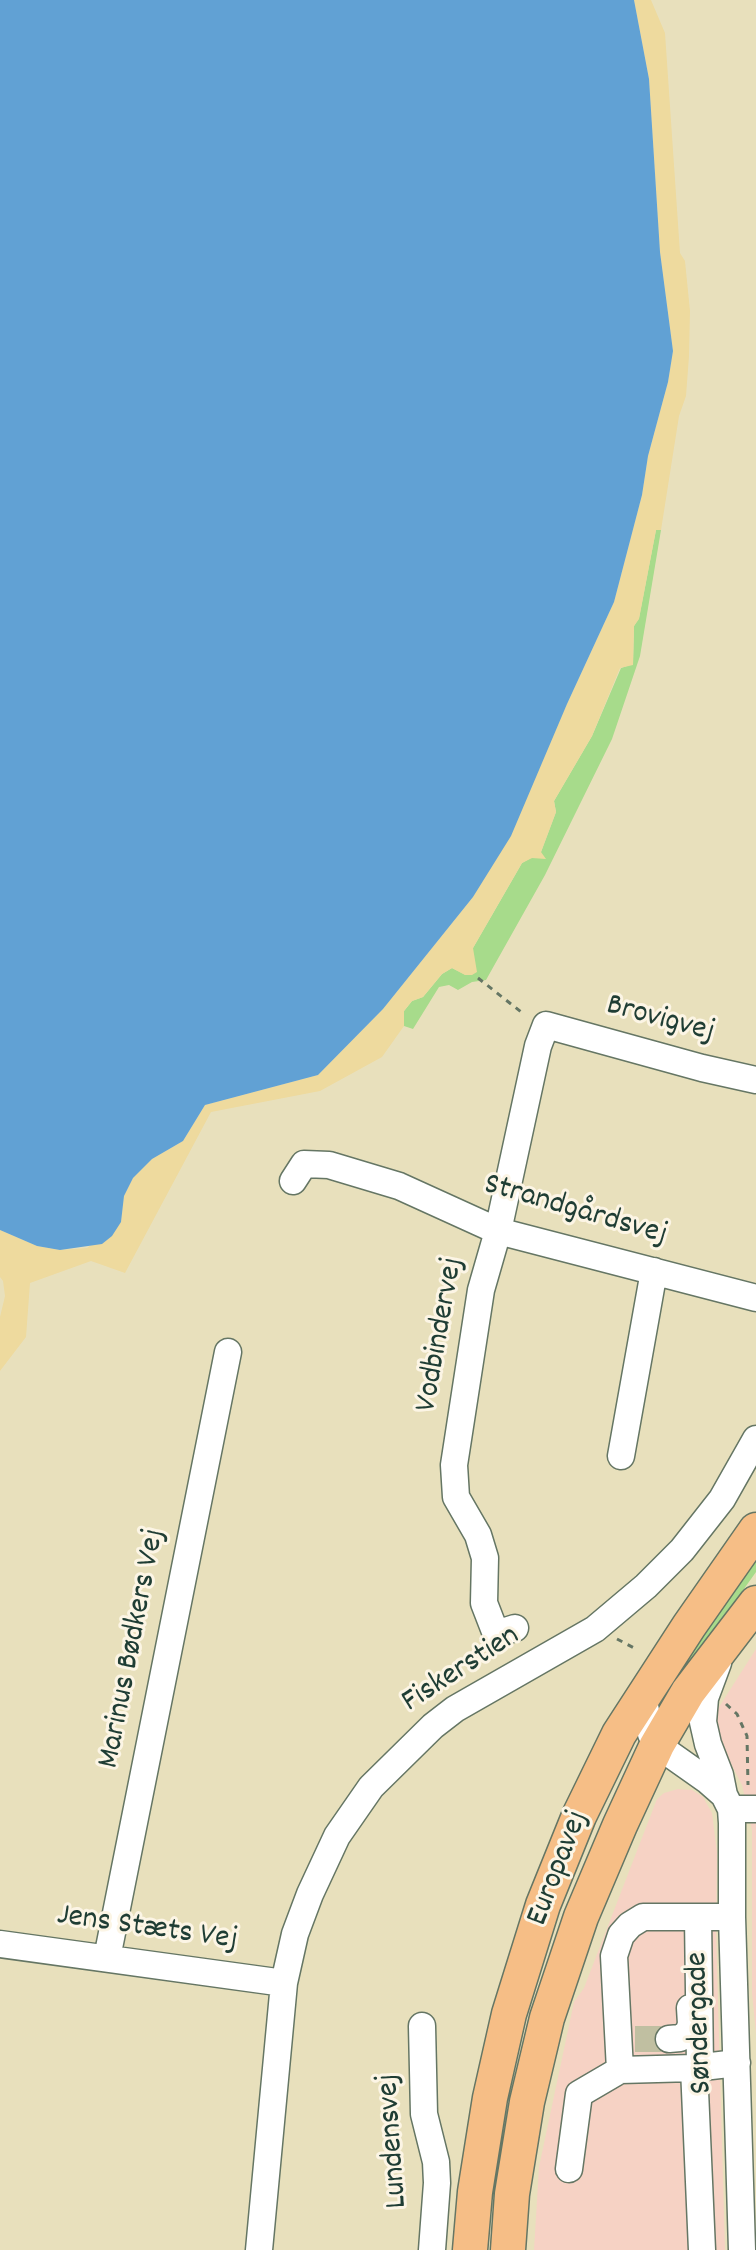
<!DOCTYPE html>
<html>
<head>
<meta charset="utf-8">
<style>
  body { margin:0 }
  canvas { display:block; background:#e8e0bc }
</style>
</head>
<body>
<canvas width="756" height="2250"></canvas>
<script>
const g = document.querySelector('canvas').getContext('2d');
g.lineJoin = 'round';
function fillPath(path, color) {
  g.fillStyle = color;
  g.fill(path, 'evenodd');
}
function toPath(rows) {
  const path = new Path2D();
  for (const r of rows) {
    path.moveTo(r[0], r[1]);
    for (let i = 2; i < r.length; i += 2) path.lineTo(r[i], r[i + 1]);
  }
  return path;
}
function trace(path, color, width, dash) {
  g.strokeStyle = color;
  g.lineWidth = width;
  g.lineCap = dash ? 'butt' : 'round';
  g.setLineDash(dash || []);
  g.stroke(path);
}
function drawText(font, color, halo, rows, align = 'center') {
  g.font = font + ' Dekko,sans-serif';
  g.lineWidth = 6;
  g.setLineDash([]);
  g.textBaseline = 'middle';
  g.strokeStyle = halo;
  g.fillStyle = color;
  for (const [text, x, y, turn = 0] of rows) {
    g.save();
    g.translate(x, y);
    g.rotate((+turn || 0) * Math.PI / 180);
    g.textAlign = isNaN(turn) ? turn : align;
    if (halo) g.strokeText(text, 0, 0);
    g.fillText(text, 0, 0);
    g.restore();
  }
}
fillPath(toPath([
  [756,1649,756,2034,752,1993,752,1830,742,1785,717,1736,714,1715],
  [678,1789,692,1790,703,1797,712,1813,717,1853,716,1930,725,2250,534,2250,539,2167,574,2002,584,1988,657,1799,664,1793]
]), '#f6d2c4');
fillPath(toPath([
  [656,530,661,530,640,656,612,739,545,875,486,980,472,982,458,990,449,985,439,987,413,1029,404,1026,404,1011,412,1001,423,997,442,974,452,968,466,975,473,948,522,863,541,852,556,812,554,801,592,736,621,668,633,664,634,626,639,618],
  [756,1560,756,1572,664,1701,688,1657]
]), '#a7db8b');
fillPath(toPath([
  [634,0,651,0,665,33,680,253,685,261,690,311,689,356,686,396,679,416,661,530,656,530,639,619,634,626,633,665,620,668,592,736,554,801,556,812,541,852,546,859,532,858,522,863,473,948,477,972,472,975,465,975,452,968,442,974,423,997,412,1001,404,1011,404,1026,382,1057,320,1091,211,1112,125,1273,91,1261,30,1283,26,1337,0,1371,0,1317,5,1296,3,1281,0,1277,0,1230,37,1246,60,1250,87,1248,121,1222,124,1196,133,1178,152,1159,183,1141,205,1105,318,1075,383,1009,473,897,567,704,614,602,642,495,648,456,668,382,673,351,660,252,649,79]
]), '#eeda9e');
fillPath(toPath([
  [0,0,634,0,649,79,660,252,673,351,668,382,648,456,642,495,614,602,567,704,511,836,473,897,383,1009,318,1075,205,1105,183,1141,152,1159,133,1178,124,1196,121,1222,112,1236,102,1244,60,1250,37,1246,0,1230]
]), '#61a1d4');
trace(toPath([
  [635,2039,669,2039]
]), '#c0bfa1', 26, [26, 13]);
const minor = toPath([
  [293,1181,304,1164,329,1165,399,1186,498,1231,756,1298],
  [621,1456,654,1271],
  [515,1628,496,1634,484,1603,485,1558,478,1535,456,1497,454,1465,481,1290,498,1231,538,1046,546,1025,702,1068,756,1080],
  [718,1663,705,1698,703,1722,708,1744,720,1775,724,1795,731,1809,732,1823,732,1917,742,2250],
  [643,1697,651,1734,657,1745,708,1781,724,1795],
  [731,1809,756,1809],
  [698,1917,700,2067],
  [0,1944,284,1983],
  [107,1958,228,1352],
  [422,2026,424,2114,436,2162,437,2183,432,2250],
  [669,2039,680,2038,688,2033,691,2024,690,2008],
  [694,2068,702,2250],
  [620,2070,614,1956,621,1935,630,1925,643,1917,732,1917],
  [569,2169,579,2094,620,2070,694,2068,737,2063],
  [259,2250,284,1983,295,1934,310,1894,337,1836,371,1787,433,1726,455,1709,595,1629,646,1586,682,1550,722,1499,756,1439]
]);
const major = toPath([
  [470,2250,475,2192,490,2098,509,2014,543,1905,579,1816,619,1734,689,1626,756,1530],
  [508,2250,512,2194,527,2102,547,2018,581,1917,620,1825,657,1745,688,1692,756,1603]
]);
trace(minor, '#657664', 29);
trace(major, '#657664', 37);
trace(toPath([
  [478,978,525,1015],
  [617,1639,638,1650],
  [726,1704,737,1714,747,1736,748,1785]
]), '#657664', 3, [6, 6]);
trace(minor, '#fff', 26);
trace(major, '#f6be86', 34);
drawText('32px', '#1f3d34', '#fcf5e5', [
  ["Brovigvej",660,1021,15],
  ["Strandgårdsvej",575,1212,16],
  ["Vodbindervej",442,1335,-80],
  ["Marinus Bødkers Vej",134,1649,-79],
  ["Fiskerstien",462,1671,-33],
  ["Europavej",560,1869,-69],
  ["Jens Stæts Vej",147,1930,8],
  ["Søndergade",702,2023,-92],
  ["Lundensvej",395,2141,-94]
]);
</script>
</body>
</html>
